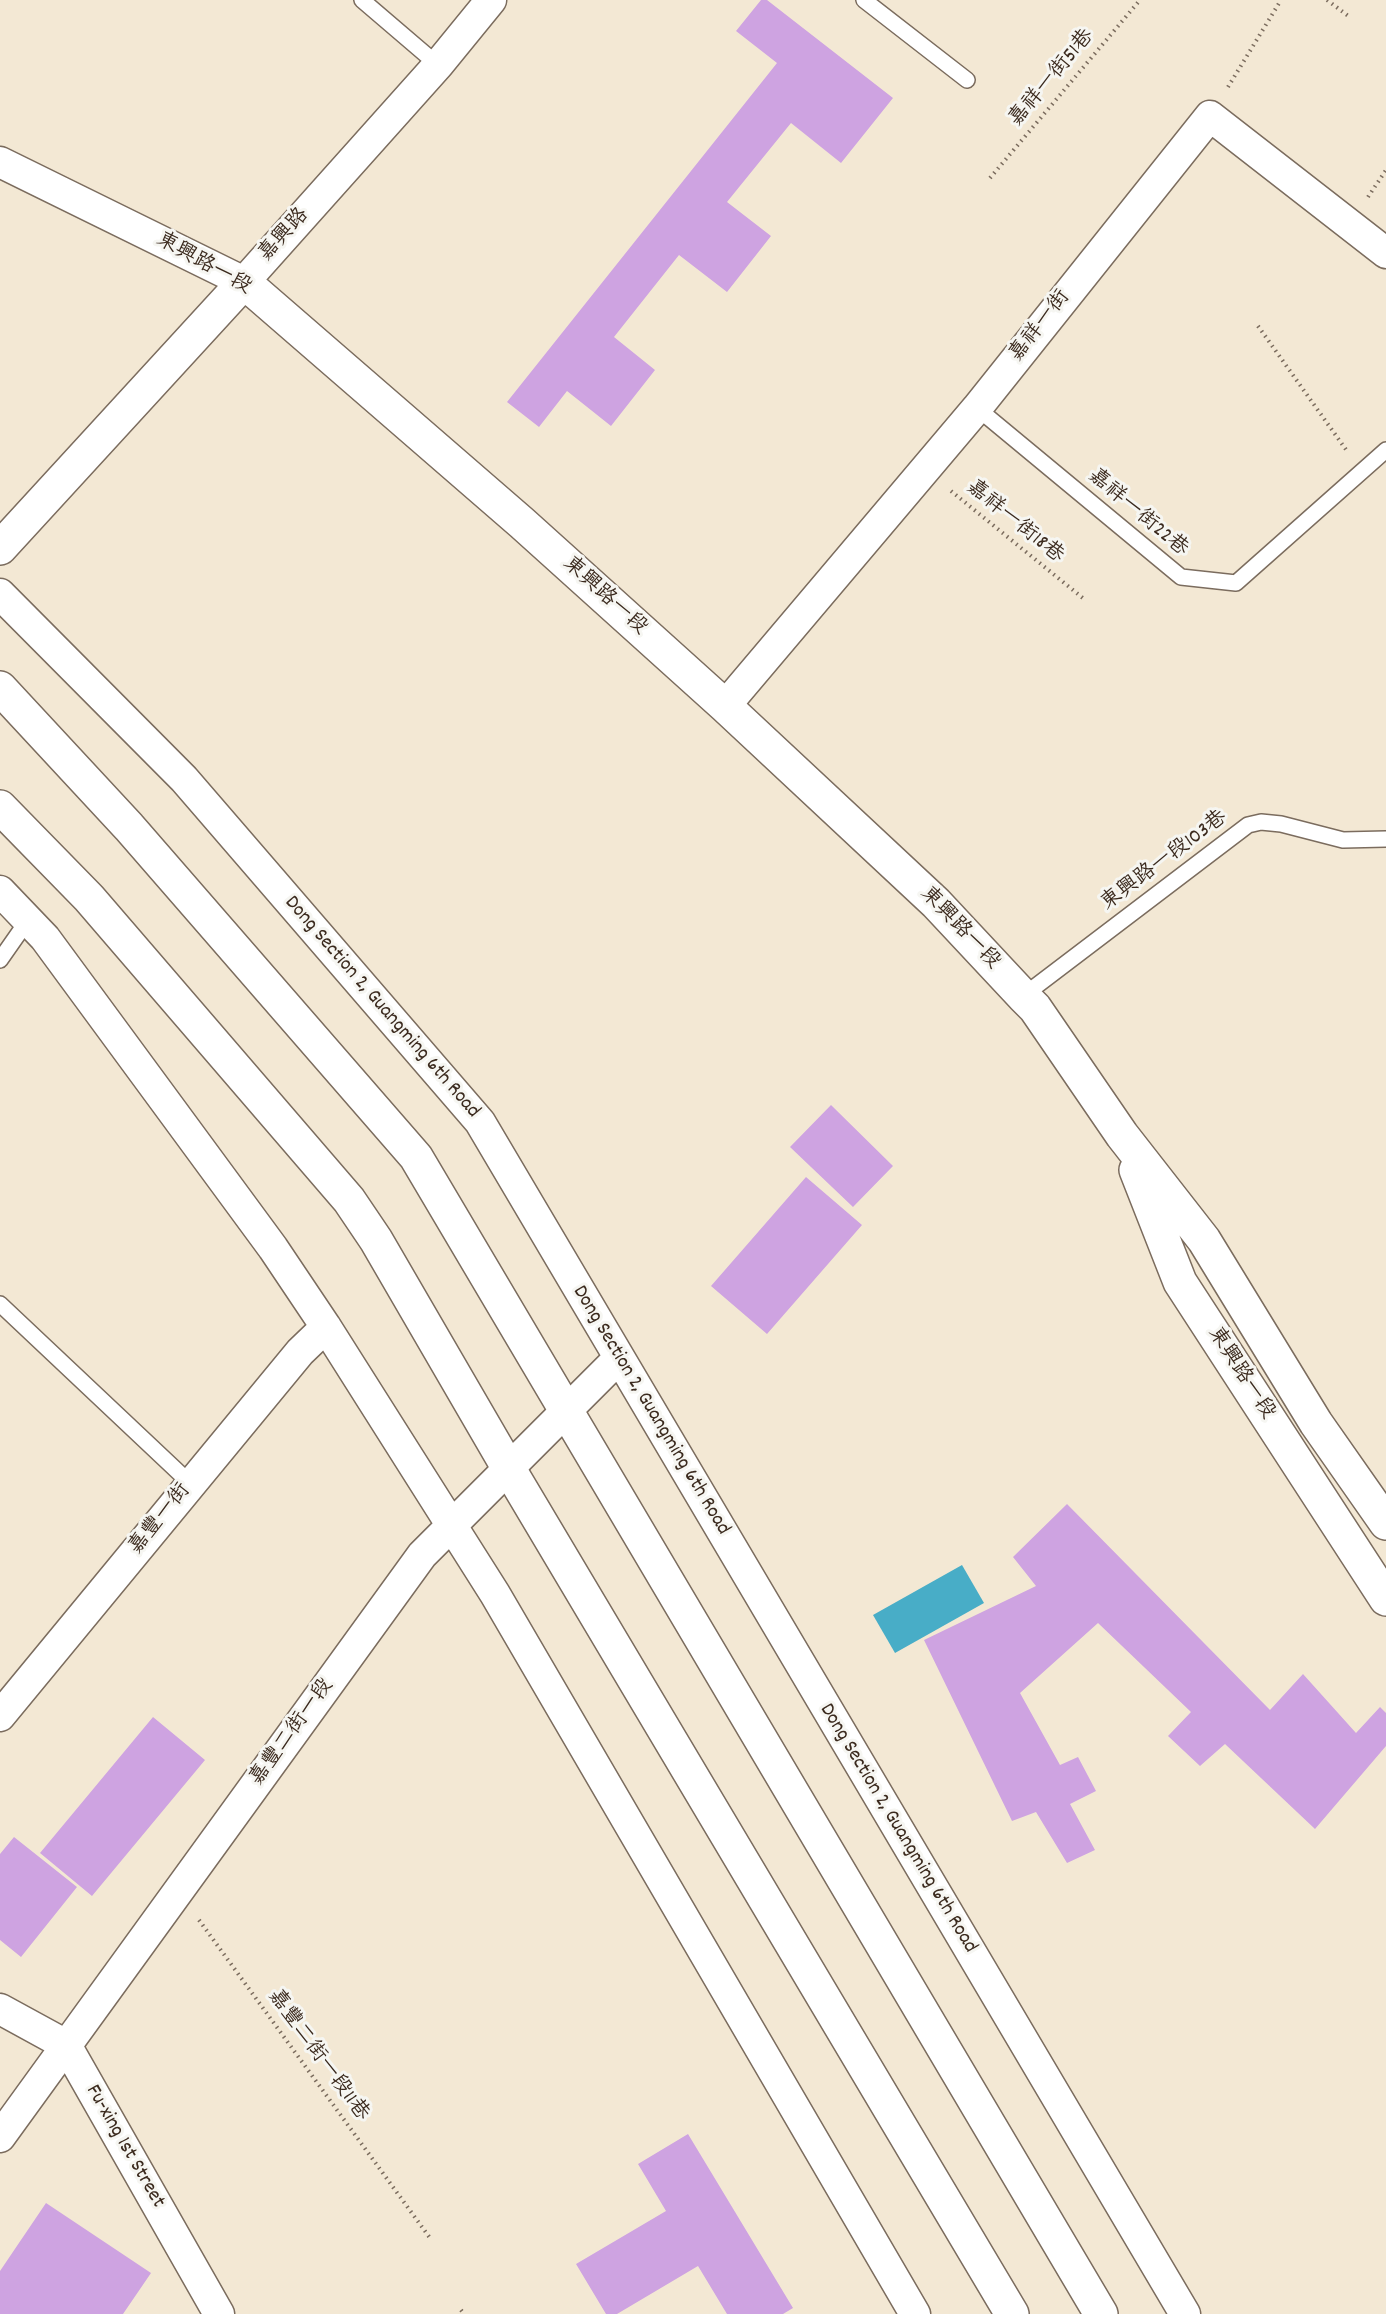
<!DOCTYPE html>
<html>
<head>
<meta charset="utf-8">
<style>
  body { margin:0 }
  canvas { display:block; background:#f3e8d4 }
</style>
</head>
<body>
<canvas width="1386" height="2314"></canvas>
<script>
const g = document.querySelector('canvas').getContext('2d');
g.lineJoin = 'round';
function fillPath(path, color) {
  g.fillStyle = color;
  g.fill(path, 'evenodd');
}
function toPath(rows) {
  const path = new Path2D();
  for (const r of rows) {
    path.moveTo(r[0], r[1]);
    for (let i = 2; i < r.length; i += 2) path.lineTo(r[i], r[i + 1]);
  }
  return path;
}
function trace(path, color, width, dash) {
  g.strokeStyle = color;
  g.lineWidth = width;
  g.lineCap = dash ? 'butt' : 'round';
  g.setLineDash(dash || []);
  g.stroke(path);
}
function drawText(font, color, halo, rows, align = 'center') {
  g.font = font + ' Dekko,"LXGW WenKai TC",sans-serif';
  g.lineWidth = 6;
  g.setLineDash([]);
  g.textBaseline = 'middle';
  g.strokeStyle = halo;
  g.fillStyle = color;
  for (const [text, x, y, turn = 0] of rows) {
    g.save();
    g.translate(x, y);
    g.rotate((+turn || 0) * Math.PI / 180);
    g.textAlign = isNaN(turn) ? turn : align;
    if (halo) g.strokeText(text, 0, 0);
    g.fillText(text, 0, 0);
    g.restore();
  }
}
fillPath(toPath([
  [962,1565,984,1603,895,1653,873,1615]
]), '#48adc7');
fillPath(toPath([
  [761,0,767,0,893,98,841,163,791,123,727,202,771,236,727,292,679,255,614,337,655,370,611,426,567,391,539,427,507,402,777,63,736,31],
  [831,1105,893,1166,853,1207,790,1147],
  [806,1177,862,1225,767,1334,711,1286],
  [1067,1504,1270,1710,1303,1674,1356,1733,1380,1707,1386,1713,1386,1746,1315,1829,1225,1744,1200,1766,1168,1736,1191,1712,1098,1623,1020,1693,1060,1765,1078,1757,1096,1791,1070,1804,1095,1850,1067,1863,1036,1812,1012,1821,924,1640,1036,1586,1013,1557],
  [153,1717,205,1760,92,1896,40,1853],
  [14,1837,77,1887,21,1957,0,1940,0,1854],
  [688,2134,793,2308,783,2314,727,2314,698,2266,617,2314,606,2314,576,2264,666,2211,638,2164],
  [46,2203,151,2273,123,2314,0,2314,0,2271]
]), '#cea3e1');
const lane = toPath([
  [362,0,438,65],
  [864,0,967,80],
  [977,408,1181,577,1236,583,1386,450],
  [0,960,28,920],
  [1023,996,1248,825,1261,822,1281,824,1343,840,1386,839],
  [0,1304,191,1484]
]);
const street = toPath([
  [0,162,244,282,438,65,491,0],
  [0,594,184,779,480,1122,1185,2314],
  [725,706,977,408,1210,116,1386,253],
  [0,891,45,938,273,1248,326,1327,495,1594,915,2314],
  [0,1716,300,1352,326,1327],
  [0,2009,66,2045,219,2314],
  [0,2137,422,1555,619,1358]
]);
const secondary = toPath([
  [0,548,244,282,522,523,725,706,936,903,1023,996,1035,1008,1122,1135,1204,1240,1316,1423,1386,1523],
  [0,688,129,827,416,1157,1101,2314],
  [0,807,89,898,349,1200,376,1240,509,1469,1012,2314],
  [1136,1170,1180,1282,1386,1599]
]);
trace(lane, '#7b6c5e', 18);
trace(street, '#7b6c5e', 33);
trace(secondary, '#7b6c5e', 36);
trace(toPath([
  [1327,0,1351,18],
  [1228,87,1281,0],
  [990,178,1140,0],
  [1368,197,1386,170],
  [1258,326,1347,451],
  [951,491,1084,599],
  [199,1920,430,2238],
  [461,2310,464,2314]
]), '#7b6c5e', 4, [1.5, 4.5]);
trace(lane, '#fff', 15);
trace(street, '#fff', 30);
trace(secondary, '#fff', 33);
drawText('21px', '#3b2a1e', '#f6f6f2', [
  ["嘉祥一街51巷",1053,79,-50],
  ["嘉興路",285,236,-48],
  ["東興路一段",203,265,29],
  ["嘉祥一街",1041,327,-52],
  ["嘉祥一街22巷",1137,514,40],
  ["嘉祥一街18巷",1014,523,39],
  ["東興路一段",604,597,42],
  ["東興路一段103巷",1165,862,-37],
  ["東興路一段",959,929,46],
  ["Dong Section 2, Guangming 6th Road",381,1008,49],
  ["東興路一段",1240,1374,57],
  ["Dong Section 2, Guangming 6th Road",650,1411,59],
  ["嘉豐一街",161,1520,-51],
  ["嘉豐二街一段",293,1733,-54],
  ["Dong Section 2, Guangming 6th Road",897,1829,59],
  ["嘉豐二街一段11巷",317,2056,54],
  ["Fu-xing 1st Street",124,2147,60]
]);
</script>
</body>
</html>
